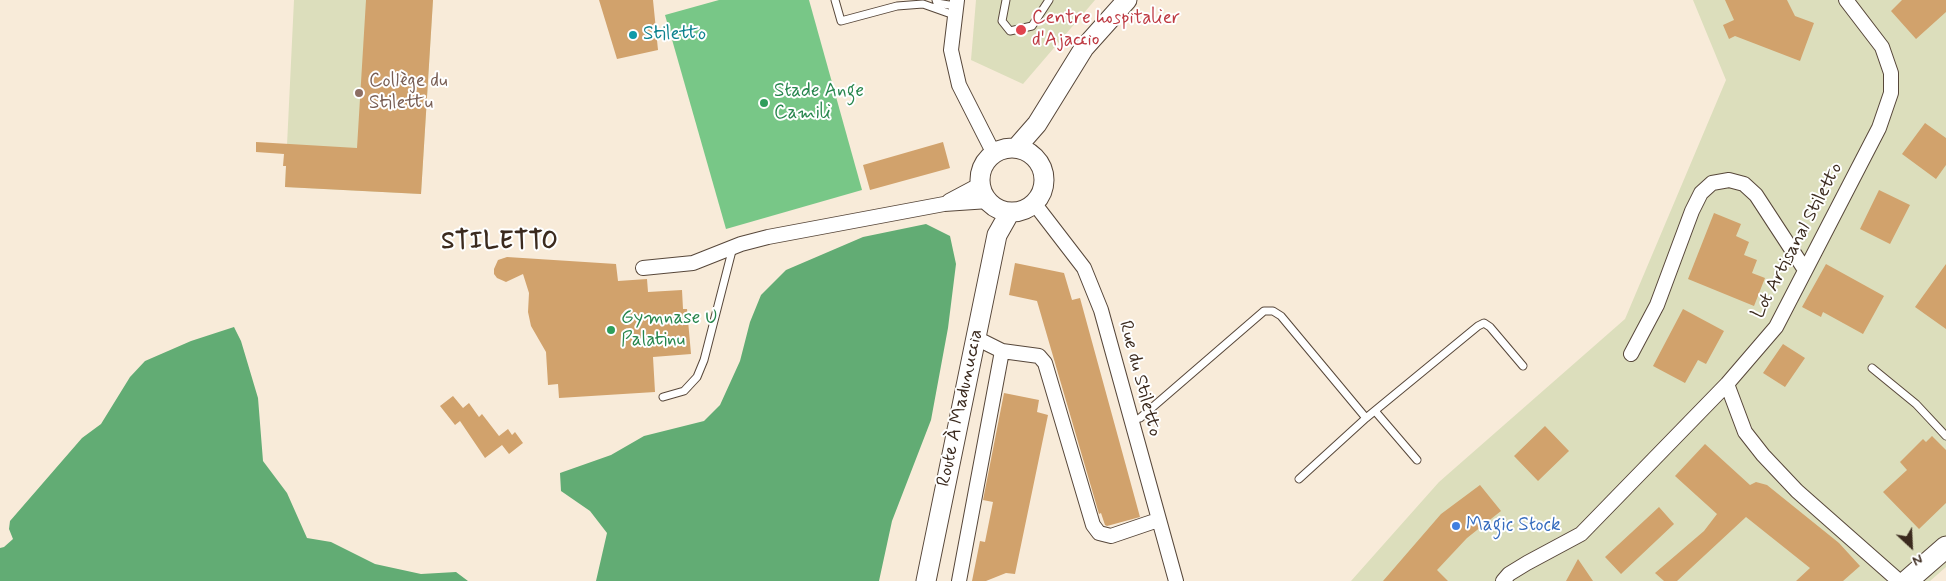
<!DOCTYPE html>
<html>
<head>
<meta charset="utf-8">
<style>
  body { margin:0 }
  #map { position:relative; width:1946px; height:581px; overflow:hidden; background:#f8ebd9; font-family:Mynerve,sans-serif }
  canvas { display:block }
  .north { position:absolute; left:1886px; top:521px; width:50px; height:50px; -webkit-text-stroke:4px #fff; paint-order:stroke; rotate:155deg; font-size:14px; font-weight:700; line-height:20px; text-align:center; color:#3b2a1e }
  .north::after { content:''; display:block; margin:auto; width:18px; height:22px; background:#3b2a1e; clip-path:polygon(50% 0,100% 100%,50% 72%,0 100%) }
</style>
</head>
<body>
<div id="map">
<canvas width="1946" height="581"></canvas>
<div class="north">N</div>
</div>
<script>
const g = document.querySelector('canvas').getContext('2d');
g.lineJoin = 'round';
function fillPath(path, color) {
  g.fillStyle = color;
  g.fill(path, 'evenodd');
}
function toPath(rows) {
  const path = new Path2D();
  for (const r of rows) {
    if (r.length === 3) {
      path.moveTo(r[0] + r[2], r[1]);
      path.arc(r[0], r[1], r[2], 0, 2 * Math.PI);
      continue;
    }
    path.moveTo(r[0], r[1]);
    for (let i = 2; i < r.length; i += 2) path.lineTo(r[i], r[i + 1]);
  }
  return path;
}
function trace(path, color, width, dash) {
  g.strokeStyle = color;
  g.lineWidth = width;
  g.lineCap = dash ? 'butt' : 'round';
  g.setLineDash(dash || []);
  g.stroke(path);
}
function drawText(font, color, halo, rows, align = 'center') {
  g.font = font + ' Mynerve,sans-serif';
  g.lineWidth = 4;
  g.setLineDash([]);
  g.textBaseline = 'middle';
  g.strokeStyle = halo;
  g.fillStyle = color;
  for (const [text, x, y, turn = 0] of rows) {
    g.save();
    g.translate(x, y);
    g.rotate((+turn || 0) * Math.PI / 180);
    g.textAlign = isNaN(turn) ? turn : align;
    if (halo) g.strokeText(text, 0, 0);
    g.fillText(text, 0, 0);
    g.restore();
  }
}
fillPath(toPath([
  [294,0,433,0,421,194,285,187],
  [976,0,1095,0,1023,84,971,60],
  [1693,0,1946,0,1946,567,1930,581,1351,581,1439,482,1625,319,1726,80]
]), '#dcdebc');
fillPath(toPath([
  [719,0,809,0,862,190,726,229,665,15]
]), '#78c787');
fillPath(toPath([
  [926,224,950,236,956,264,948,328,931,420,892,521,879,581,596,581,607,533,590,511,561,491,560,473,611,455,644,436,704,421,720,405,740,361,750,322,761,295,786,270,863,237],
  [234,327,241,341,258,398,263,461,287,493,307,538,331,542,375,564,421,574,456,572,468,581,0,581,0,548,4,547,13,539,9,529,10,521,82,438,101,424,130,377,145,361,191,341]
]), '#62ac74');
fillPath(toPath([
  [366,0,433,0,421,194,285,187,286,166,283,166,284,154,256,152,256,142,357,148],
  [599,0,653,0,658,50,617,59],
  [1725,0,1787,0,1795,16,1814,23,1800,61,1735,36,1729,39,1723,25,1734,20],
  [1902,0,1946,0,1946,12,1916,39,1891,11],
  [1925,123,1946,138,1946,165,1936,179,1902,154],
  [943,142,950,168,870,190,863,165],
  [1879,190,1910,205,1890,244,1860,229],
  [1714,213,1741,224,1736,236,1749,242,1744,255,1757,260,1752,273,1765,278,1754,306,1688,279],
  [507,257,616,264,618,281,647,279,648,292,682,290,683,309,687,309,691,354,653,357,655,392,559,398,558,384,548,385,546,352,531,326,528,312,529,293,523,274,506,282,497,278,494,274,494,269,498,260],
  [1015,263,1064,273,1072,300,1080,298,1140,517,1107,526,1105,525,1101,513,1099,514,1037,301,1009,295],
  [1826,264,1884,296,1863,334,1823,312,1821,317,1802,307],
  [1946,264,1946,329,1915,307],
  [1683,309,1724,331,1706,364,1698,360,1685,383,1653,366],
  [1783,344,1805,358,1785,387,1763,373],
  [1004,393,1039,400,1037,412,1048,415,1015,574,1006,573,986,581,972,581,980,541,985,542,993,502,983,500],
  [453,396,463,408,469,403,479,417,482,414,499,436,508,429,512,435,515,432,523,443,509,454,502,445,485,458,460,421,455,425,440,406],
  [1545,426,1569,451,1538,481,1514,456],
  [1932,436,1946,450,1946,503,1919,529,1883,492,1907,470,1900,462,1923,439,1926,442],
  [1705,444,1750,485,1756,482,1767,485,1839,543,1860,566,1843,581,1796,581,1810,568,1746,517,1677,581,1664,581,1655,573,1704,531,1717,514,1675,476],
  [1480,485,1501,511,1467,538,1437,570,1448,581,1383,581,1441,514],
  [1659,507,1674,524,1621,574,1605,557],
  [1578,559,1593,581,1566,581]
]), '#d1a26c');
const lane = toPath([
  [835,0,841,21,897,6,923,4,954,15],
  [936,0,937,3,955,6],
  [1006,0,1002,21,1010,31,1032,26,1049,0],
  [1872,368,1916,404,1946,436],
  [663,397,684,391,697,377,704,360,733,247],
  [1375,411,1417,460],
  [1131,421,1140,418,1264,311,1273,311,1281,316,1366,418],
  [1299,479,1366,418,1478,326,1484,323,1490,327,1523,366]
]);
const street = toPath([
  [957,0,951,50,959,85,994,154],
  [949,201,981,184],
  [1034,203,1084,268,1101,310,1176,581],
  [643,268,693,263,741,244,768,237,944,204,989,201],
  [1002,351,1039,356,1045,363,1093,525,1099,533,1111,536,1158,520],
  [1631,354,1657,305,1692,211,1701,193,1712,183,1729,180,1744,184,1756,195,1805,270],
  [1727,384,1745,432,1763,455,1797,491,1899,581],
  [959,581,1002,351,976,338],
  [1503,581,1509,574,1527,563,1581,534,1727,384,1776,327,1879,128,1891,93,1891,73,1882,47,1846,0]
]);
const secondary = toPath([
  [1016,148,1037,124,1084,48,1127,0],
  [1012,180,32],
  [926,581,997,235,1010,212]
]);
const primary = toPath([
  [1907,581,1946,547]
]);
trace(lane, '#57473a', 9);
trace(street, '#57473a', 16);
trace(secondary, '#57473a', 21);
trace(primary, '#57473a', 23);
trace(lane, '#fff', 7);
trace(street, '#fff', 14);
trace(secondary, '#fff', 19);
trace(primary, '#fff', 21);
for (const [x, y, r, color] of [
  [1021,30,6,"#e0444e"],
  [633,35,5,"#0f9aa8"],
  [359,93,5,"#8d6e63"],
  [764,103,5,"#2e9e5b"],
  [611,330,5,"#2e9e5b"],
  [1456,526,5,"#3f7fe0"]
]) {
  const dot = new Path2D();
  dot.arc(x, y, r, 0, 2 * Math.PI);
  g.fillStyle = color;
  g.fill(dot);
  trace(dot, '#fff', 2);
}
drawText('19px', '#be3a42', '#fff', [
  ["Centre hospitalier",1032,19],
  ["d'Ajaccio",1032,41]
], 'left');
drawText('19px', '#0d838f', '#fff', [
  ["Stiletto",643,35]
], 'left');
drawText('19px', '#785e54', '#fff', [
  ["Collège du",369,82],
  ["Stilettu",369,104]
], 'left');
drawText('19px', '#27864d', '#fff', [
  ["Stade Ange",774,92],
  ["Camili",774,114],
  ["Gymnase U",621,319],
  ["Palatinu",621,341]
], 'left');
drawText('19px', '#3b2a1e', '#fff', [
  ["Lot Artisanal Stiletto",1798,241,-62],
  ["Rue du Stiletto",1139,379,75],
  ["Route À Madunuccia",961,408,-78]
]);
drawText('19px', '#366cbe', '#fff', [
  ["Magic Stock",1466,526]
], 'left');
g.letterSpacing = '1px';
drawText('bold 24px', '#3b2a1e', '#fff', [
  ["STILETTO",500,243]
]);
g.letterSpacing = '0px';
</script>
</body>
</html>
